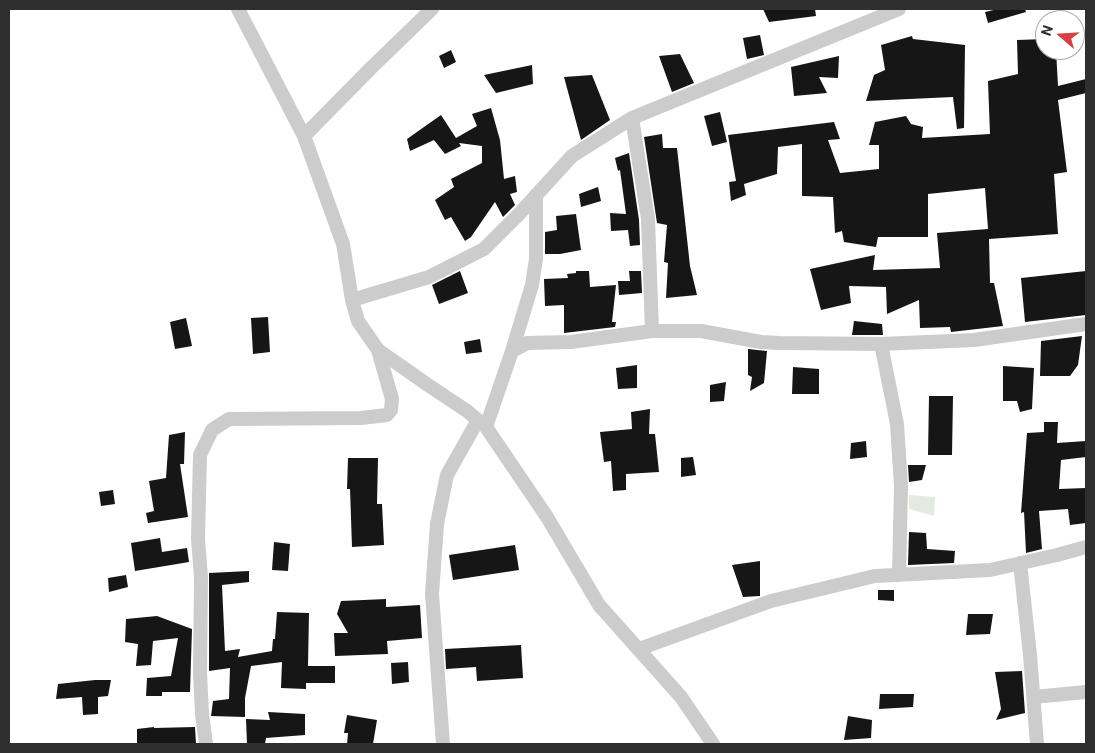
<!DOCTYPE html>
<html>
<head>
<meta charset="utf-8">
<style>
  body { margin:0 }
  #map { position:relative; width:1095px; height:753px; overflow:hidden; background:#fff; font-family:Roboto,sans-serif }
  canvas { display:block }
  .frame { position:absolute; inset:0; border:10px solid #2f2f2f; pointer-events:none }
  .north { position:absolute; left:1035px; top:10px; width:50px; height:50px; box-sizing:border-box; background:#fff; border:1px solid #acacac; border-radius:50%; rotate:289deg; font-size:14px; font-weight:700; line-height:20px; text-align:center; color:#2f2f2f }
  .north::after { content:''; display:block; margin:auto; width:18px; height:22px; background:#d93e41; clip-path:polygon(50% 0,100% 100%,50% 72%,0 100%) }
</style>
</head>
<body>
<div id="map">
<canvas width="1095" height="753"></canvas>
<div class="frame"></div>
<div class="north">N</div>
</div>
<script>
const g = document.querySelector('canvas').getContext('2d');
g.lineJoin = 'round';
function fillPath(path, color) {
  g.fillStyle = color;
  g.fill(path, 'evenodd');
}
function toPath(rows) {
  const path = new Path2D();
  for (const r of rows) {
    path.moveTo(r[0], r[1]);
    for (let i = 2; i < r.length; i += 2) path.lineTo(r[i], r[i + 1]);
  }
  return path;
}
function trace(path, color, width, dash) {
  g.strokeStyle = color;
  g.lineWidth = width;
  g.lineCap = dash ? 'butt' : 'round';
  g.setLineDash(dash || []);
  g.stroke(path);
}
fillPath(toPath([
  [909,495,935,497,934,516,909,509]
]), '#e4ebde');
fillPath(toPath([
  [763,9,815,9,816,16,769,22],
  [998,9,1025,9,1026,12,988,23,985,12],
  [760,35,764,55,747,59,743,38],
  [912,36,913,39,965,45,964,128,957,129,953,97,866,101,874,75,885,70,881,45],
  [1045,39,1045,50,1056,50,1058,86,1086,79,1086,93,1058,100,1067,172,1054,174,1058,234,989,239,990,283,994,283,1003,326,951,332,950,327,920,328,919,300,887,314,886,287,849,286,851,303,821,310,810,269,875,255,873,270,940,268,937,233,988,229,985,188,928,194,928,237,878,237,876,247,844,242,842,231,835,233,833,197,802,196,802,144,778,147,777,174,744,184,746,195,731,201,729,182,736,181,728,135,834,122,840,139,828,140,840,173,879,169,879,145,869,145,875,122,906,116,911,124,923,127,922,138,990,134,988,81,1018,74,1017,40],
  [451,50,456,62,444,68,439,56],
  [680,54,694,83,672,92,659,56],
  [839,56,838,78,819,77,827,93,794,96,791,67],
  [532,65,533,84,496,93,484,75],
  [592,75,610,120,581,140,564,77],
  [491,108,500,140,504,179,515,176,517,192,510,194,515,205,503,217,495,202,471,237,465,241,451,217,445,220,435,200,454,187,451,179,482,163,482,146,459,143,461,146,445,154,434,140,410,151,407,139,441,115,456,138,477,126,472,114],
  [720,112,727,142,712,146,704,116],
  [662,134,663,148,677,148,690,266,697,295,666,298,668,263,664,262,667,225,657,223,644,137],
  [629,153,639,220,640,245,630,246,628,230,611,231,610,213,626,214,620,170,618,171,615,158],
  [598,187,601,201,581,207,579,194],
  [576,214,581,250,560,254,545,254,545,232,557,230,556,216],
  [460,271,468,293,439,304,432,285],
  [576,271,589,271,590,287,616,285,612,322,616,322,615,327,564,333,564,305,545,306,544,279,568,278,567,274,576,273],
  [629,271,641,271,642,293,619,295,618,281,630,281],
  [1086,271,1086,315,1025,322,1021,278],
  [268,317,270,352,253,354,251,318],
  [186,318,192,346,175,349,170,322],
  [854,321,882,324,883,335,852,335],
  [1082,336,1078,365,1070,376,1040,376,1041,341],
  [480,339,482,352,466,354,464,342],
  [748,349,767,351,764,383,750,391,752,377,748,375],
  [637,365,637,388,618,389,616,368],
  [1003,366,1034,368,1032,409,1020,412,1017,401,1003,401],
  [793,367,819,369,819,394,792,394],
  [726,382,724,401,710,402,710,385],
  [929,396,953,396,952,455,928,455],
  [650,409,649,434,655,434,659,472,626,474,626,490,613,491,611,461,604,462,600,432,632,429,631,412],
  [1044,422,1058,422,1057,443,1086,441,1086,457,1061,460,1059,489,1086,488,1086,523,1070,525,1068,509,1039,511,1042,549,1026,553,1024,512,1021,513,1027,433,1044,432],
  [185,432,184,464,180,464,188,517,148,523,146,513,154,511,149,481,166,478,169,435],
  [866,441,867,457,850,459,851,443],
  [693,457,696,475,681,477,681,458],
  [348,458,378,458,377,504,382,504,384,545,352,547,350,489,347,489],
  [908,465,926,465,922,480,909,482],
  [113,490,115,504,101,506,99,492],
  [909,532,926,533,927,549,955,551,954,563,908,565],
  [160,538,162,552,187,548,189,562,135,571,131,543],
  [274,542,290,544,288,571,272,570],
  [515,545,519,570,453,580,449,555],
  [760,561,760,596,743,597,732,565],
  [249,571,249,582,222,585,225,651,240,649,238,657,272,651,273,639,275,639,277,612,309,613,308,666,335,666,335,683,306,683,306,689,281,688,282,662,251,666,245,698,245,717,211,716,213,701,229,699,230,668,209,671,209,573],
  [126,575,128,587,109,592,108,578],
  [878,590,894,590,894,601,878,600],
  [386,599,386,607,420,605,422,638,387,641,388,654,335,656,334,633,348,633,337,614,341,601],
  [968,614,993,614,990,634,966,635],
  [157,616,192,629,190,692,162,692,162,696,146,696,147,678,171,676,178,638,153,641,151,665,136,666,138,644,125,642,126,619],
  [521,645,523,678,477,681,476,667,446,669,445,649],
  [408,662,409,682,392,684,391,663],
  [1022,671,1025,713,996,720,1001,709,995,672],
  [95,680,111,680,108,696,98,697,98,714,83,715,82,697,56,699,58,684],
  [880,694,914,694,913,707,879,709],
  [268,712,305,714,305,735,266,738,265,744,247,744,246,719,270,720],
  [347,715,377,720,373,744,347,744,348,733,344,733],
  [848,716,872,720,871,738,844,740],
  [154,727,154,728,195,727,196,744,137,744,137,729]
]), '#161616');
trace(toPath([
  [238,9,304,136,343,244,352,300,358,321,378,350,428,385,467,411,486,427,547,517,599,605,681,697,713,744],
  [632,118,648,219,652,331],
  [304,136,372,67,432,9],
  [352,300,429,277,484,249,519,214,572,156,632,118,899,9],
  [881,344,897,424,901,486,899,575],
  [512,351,532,285,536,259,536,195],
  [486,427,512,351,527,343,571,342,652,331,701,331,761,342,780,343,881,344,974,340,1086,324],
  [1020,563,1030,655,1037,744],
  [639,649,771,601,875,576,990,570,1057,555,1086,547],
  [1034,697,1086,692],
  [206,744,202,714,200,673,201,577,198,539,200,455,212,430,229,419,361,418,387,415,391,410,392,399,378,350],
  [443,744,432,594,437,524,447,475,478,420]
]), '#ccc', 14);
</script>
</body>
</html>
